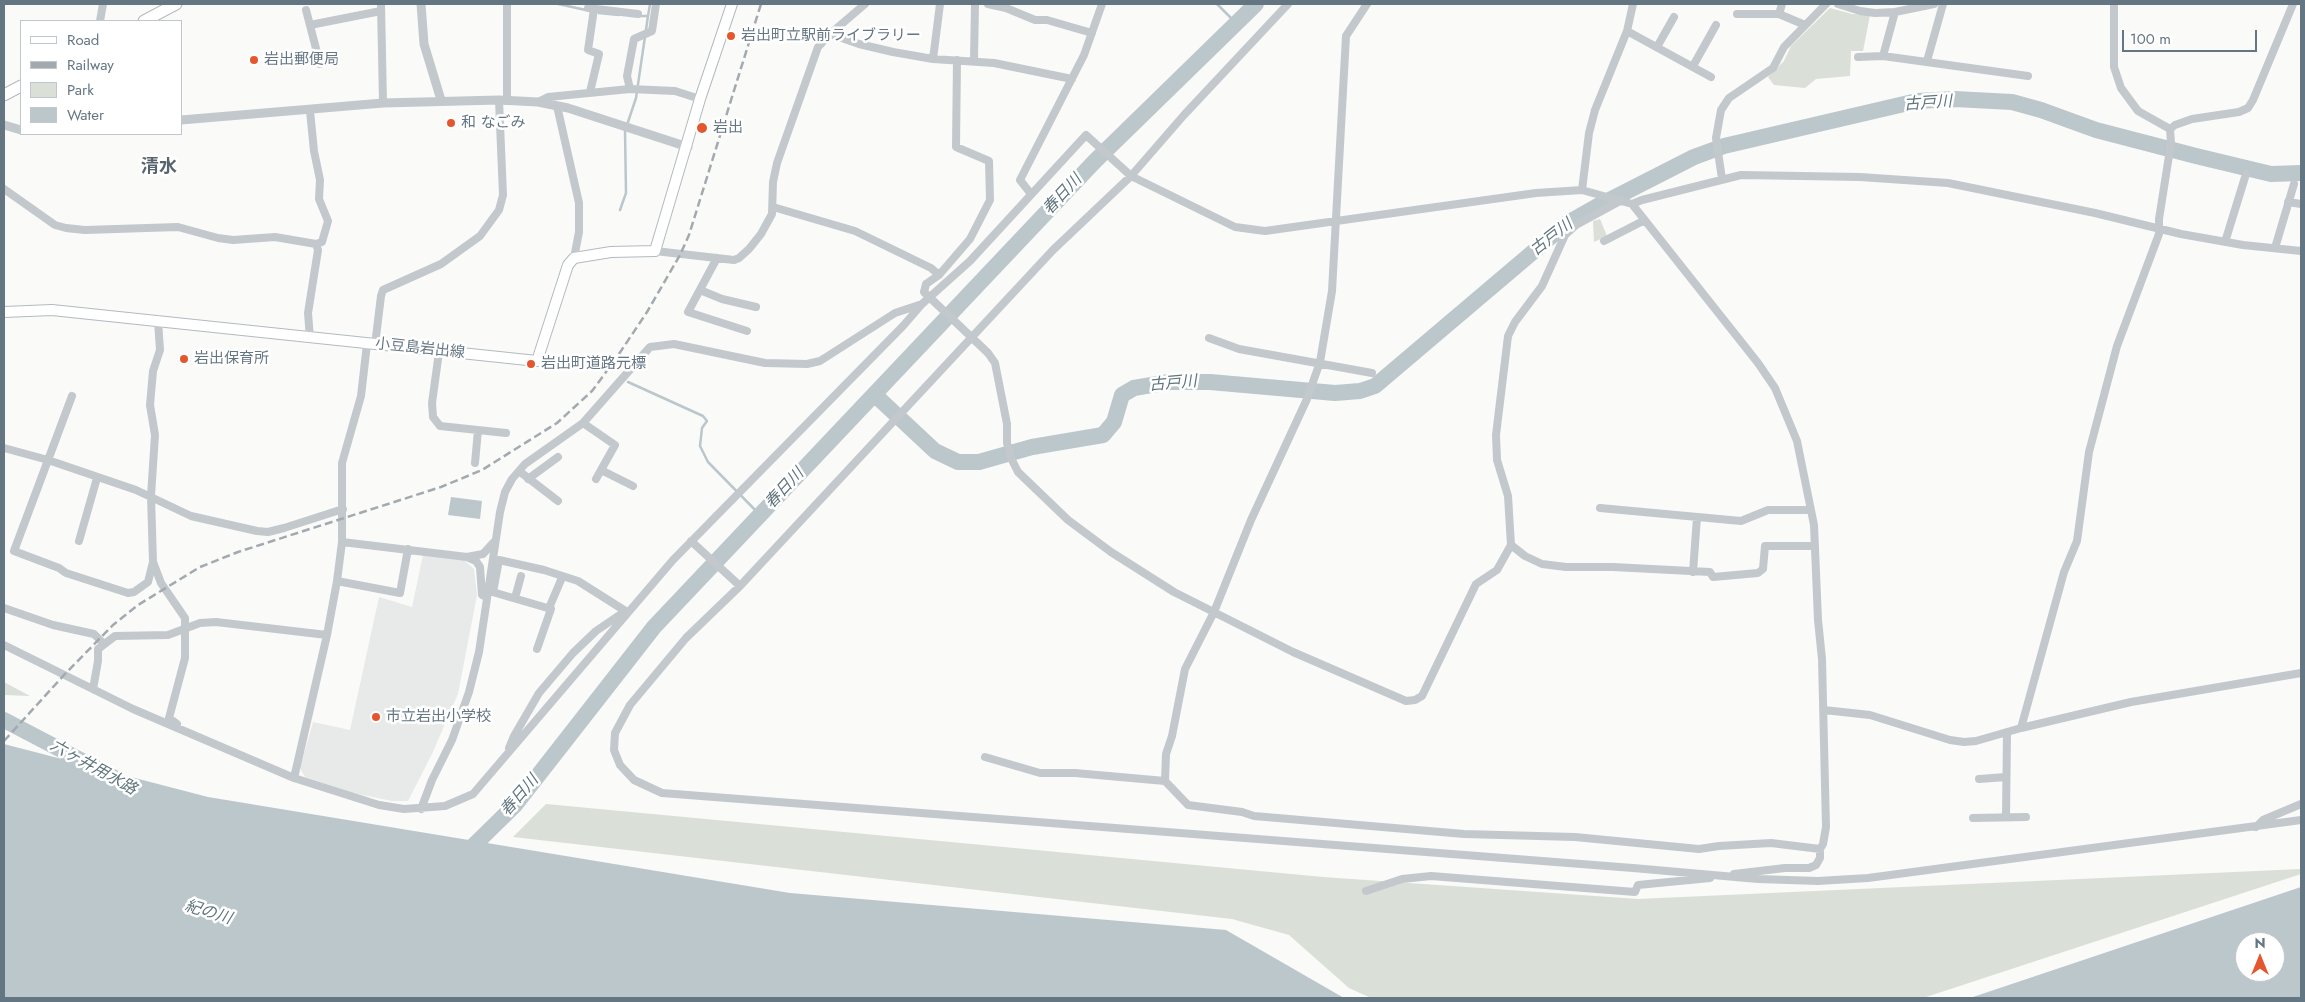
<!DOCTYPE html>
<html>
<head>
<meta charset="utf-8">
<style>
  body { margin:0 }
  #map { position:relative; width:2305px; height:1002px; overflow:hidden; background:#fafaf8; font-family:Jost,sans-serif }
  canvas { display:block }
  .frame { position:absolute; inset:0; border:5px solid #657683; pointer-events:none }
  .legend { position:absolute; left:20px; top:20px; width:162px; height:115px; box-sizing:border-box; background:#fff; border:1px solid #c1c8cd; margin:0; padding:6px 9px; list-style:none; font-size:15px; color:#657683 }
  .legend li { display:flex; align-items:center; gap:10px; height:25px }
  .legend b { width:25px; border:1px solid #c1c8cd }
  .north { position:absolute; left:2235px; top:932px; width:50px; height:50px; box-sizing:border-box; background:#fff; border:1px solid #c1c8cd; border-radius:50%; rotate:0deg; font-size:14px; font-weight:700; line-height:20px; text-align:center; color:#657683 }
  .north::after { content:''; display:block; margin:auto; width:18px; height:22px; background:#e4572e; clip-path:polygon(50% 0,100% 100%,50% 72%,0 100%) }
  .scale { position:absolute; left:2122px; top:30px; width:135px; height:22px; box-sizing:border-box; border:2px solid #657683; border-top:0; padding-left:6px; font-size:15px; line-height:18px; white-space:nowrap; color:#657683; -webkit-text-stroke:4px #fff; paint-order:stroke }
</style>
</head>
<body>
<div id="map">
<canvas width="2305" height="1002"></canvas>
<div class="frame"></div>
<ul class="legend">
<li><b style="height:6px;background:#fff"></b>Road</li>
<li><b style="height:6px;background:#a2aab0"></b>Railway</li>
<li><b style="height:14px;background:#dadfd7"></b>Park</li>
<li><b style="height:14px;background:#bbc7cb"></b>Water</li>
</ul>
<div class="north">N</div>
<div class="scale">100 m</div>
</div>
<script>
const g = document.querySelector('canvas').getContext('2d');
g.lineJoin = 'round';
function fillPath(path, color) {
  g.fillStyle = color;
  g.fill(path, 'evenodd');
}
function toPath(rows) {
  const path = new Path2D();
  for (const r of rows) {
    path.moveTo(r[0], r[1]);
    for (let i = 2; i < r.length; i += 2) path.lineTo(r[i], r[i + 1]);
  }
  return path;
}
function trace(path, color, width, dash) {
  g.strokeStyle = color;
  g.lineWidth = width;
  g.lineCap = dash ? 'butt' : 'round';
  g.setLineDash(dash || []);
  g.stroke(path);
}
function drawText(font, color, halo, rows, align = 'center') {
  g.font = font + ' Jost,"Noto Sans JP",sans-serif';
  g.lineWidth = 5;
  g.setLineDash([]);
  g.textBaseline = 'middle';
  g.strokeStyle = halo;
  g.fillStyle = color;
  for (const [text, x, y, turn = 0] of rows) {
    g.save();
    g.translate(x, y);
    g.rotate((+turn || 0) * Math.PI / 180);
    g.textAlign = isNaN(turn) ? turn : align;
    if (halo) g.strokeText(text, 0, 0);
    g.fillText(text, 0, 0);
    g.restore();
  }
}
fillPath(toPath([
  [423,555,464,560,474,569,477,595,458,694,432,754,408,801,392,801,353,793,305,777,300,768,313,722,350,730,379,597,412,607]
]), '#e8e9e9');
fillPath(toPath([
  [1830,8,1852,14,1870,15,1863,51,1851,51,1850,76,1816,79,1805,88,1774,85,1768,77,1784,61,1791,46],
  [1600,219,1607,236,1594,242,1593,221],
  [4,682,30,696,4,695],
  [546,804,1323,877,1638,899,2301,869,2301,874,1923,998,1371,998,1349,988,1289,935,1232,919,513,837]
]), '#dadfd7');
fillPath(toPath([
  [451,497,482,501,480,519,448,515],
  [4,744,208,797,790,893,1226,930,1344,998,4,998],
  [2301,887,2301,998,1970,998],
  [2245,942,2275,942,2275,972,2245,972]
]), '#bbc7cb');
trace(toPath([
  [558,4,586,10],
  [1217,4,1236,23],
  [599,13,619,15],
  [648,16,650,4],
  [627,125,636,98,648,16,639,16],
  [620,210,626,193,625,130],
  [628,382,703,416,707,421,702,428,700,446,708,462,761,516]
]), '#bbc7cb', 2.5);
trace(toPath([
  [875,395,935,451,958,462,979,462,1032,447,1103,435,1114,422,1122,395,1134,388,1169,382,1210,382,1335,393,1360,391,1375,386,1566,224,1596,207,1694,157,1724,146,1917,101,1955,99,2012,102,2041,110,2096,130,2196,156,2271,174,2301,173],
  [4,720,113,777],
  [463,856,515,805,654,627,1095,161,1256,4]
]), '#bbc7cb', 16);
const secondary = toPath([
  [4,312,52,310,537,361,568,265,574,258,611,252,655,251,700,99,732,4]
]);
const primary = toPath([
  [144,21,176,4],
  [4,95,21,86]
]);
trace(secondary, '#b3babf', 12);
trace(primary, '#b5babe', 13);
trace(toPath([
  [381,4,383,103],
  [507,4,507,101],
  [988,4,1006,8,1035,20,1047,20,1092,33],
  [1288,4,1184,115,1131,176,1053,250,740,586,686,638,630,705,615,733,614,750,620,765,634,780,662,793,1633,868,1758,879,1818,881,1868,878,2301,820],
  [1838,4,1860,11,1875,13,1895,12,1934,4],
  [588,8,638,14],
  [306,10,320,64],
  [1737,14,1779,14,1805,25],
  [1779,14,1782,4],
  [100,21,103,4],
  [310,25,381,11],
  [1627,31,1711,77],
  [830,34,859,44,893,52,933,59,994,63,1072,79],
  [1657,47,1674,17],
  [1883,56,1895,12],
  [1858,57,1883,56,2028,76],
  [933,59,940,4],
  [974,60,975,4],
  [1927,61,1943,4],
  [1693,66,1716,25],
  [630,89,627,76,634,39,652,31,656,4],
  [590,92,599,54,588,50,594,9],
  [538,102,548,97,630,89,675,91,700,99],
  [557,106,579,203,579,232,574,258],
  [2170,129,2175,125,2192,119,2239,112,2248,108,2253,100,2293,4],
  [1722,179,1716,138,1721,110,1729,98,1773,68,1784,47,1826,4],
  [4,189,55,225,66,228,85,230,178,227,218,238,233,240,275,237,316,244],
  [1582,190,1589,133,1595,110,1627,31,1633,4],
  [1031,194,1020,180,1084,55,1102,4],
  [2288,202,2301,204],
  [1632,204,1642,200,1741,175,1860,177,1948,183,2095,213,2181,234,2243,245,2301,251],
  [773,207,855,231,931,268,939,275,926,284,924,292,988,353,995,363,1007,424,1007,443,1012,460,1018,472,1068,520,1111,552,1174,592,1293,652,1406,701,1415,700,1422,696,1476,584,1497,570,1511,545,1508,496,1497,460,1496,435,1508,336,1515,322,1542,286,1565,235,1576,225,1622,200],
  [1604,241,1643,221],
  [2225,242,2246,174],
  [2275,248,2294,184],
  [655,251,734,260,739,258,749,249,761,234,772,214,773,182,777,163,818,47,830,34,865,4],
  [717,258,688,312,747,331],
  [939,275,970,239,990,200,989,161,956,147,957,60],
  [700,290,722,299,756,307],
  [158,321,160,350,153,371,150,405,155,435,151,496,153,562,161,583,185,618,185,658,169,718,177,724],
  [310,338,308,313,318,250,316,244,322,242,328,221,319,199,320,180,314,151,310,111],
  [1209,338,1239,349,1372,373],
  [375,345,381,296,383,290,441,264,480,236,499,210,503,195,499,100],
  [439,352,432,403,433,417,440,426,506,433],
  [72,396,14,551,59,568,66,573,128,593,134,592,148,582,153,562],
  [583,423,615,445,596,479],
  [4,448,48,460,136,490,191,516,257,531,268,532,284,528,343,509],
  [475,463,478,430],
  [601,470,633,486],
  [519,471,558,501],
  [528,479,558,457],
  [1600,508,1741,521,1768,510,1810,510],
  [79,541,97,478],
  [691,541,740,586],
  [342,542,467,557,483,554,494,542],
  [1511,545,1525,556,1542,564,1566,567,1613,567,1710,572,1713,577,1758,573,1763,569,1765,546,1815,546],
  [467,557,476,561,480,567,482,595,487,597],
  [1693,572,1697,517],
  [337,581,400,593,408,549],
  [489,591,551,609,537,649],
  [493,592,499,560,544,570,578,581,627,612],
  [515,598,521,576],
  [4,608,53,625,94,634,103,643],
  [549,608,561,580],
  [4,645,133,709,294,778,379,805,404,809,445,806,473,794,673,560,903,326,922,304],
  [93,689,98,661,98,649,115,636,168,635,200,623,216,622,327,635],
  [1824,710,1870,715,1950,740,1964,742,1976,741,2021,728,2131,702,2301,673],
  [2021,728,2064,572,2077,541,2089,452,2117,346,2159,234,2159,219,2171,143,2170,129,2138,111,2121,88,2114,67,2114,4],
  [509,748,514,736,539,693,573,653,596,631,624,612],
  [294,778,327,635,337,581,342,542,342,463,361,396,367,344],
  [1979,779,2006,777],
  [1165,781,1166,754,1172,736,1185,669,1214,612,1251,520,1307,399,1320,362,1332,291,1346,36,1367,4],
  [421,809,432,780,452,740,469,692,479,652,500,512,505,492,512,479,525,464,583,423,650,347,674,344,765,363,807,364,820,361,895,313,922,304,970,261,1086,135,1131,176,1235,227,1265,231,1536,193,1582,190,1632,204,1758,363,1775,388,1797,441,1814,525,1818,620,1822,659,1826,827,1823,844,1820,849,1771,843,1719,846,1699,849,1575,837,1464,834,1254,816,1242,812,1188,805,1165,781,1075,773,1040,773,985,757],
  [2006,817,2007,732],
  [1973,818,2026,817],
  [2256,827,2263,820,2301,804],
  [1734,874,1785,868,1809,868,1816,865,1820,858,1820,849],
  [1366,891,1402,879,1431,876,1635,892,1638,885,1710,878]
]), '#c3c8cc', 8);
trace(toPath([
  [421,4,424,44,441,100],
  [181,120,383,103,499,100,538,102,568,108,688,147],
  [4,125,21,130]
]), '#c3c8cc', 9);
trace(secondary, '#fff', 10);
trace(primary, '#fff', 11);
trace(toPath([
  [4,741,64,675,113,625,138,605,200,567,238,552,441,487,482,470,557,423,592,391,615,360,647,312,680,255,689,235,761,4]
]), '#a2aab0', 2.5, [8, 4]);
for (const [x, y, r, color] of [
  [731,36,5,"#e4572e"],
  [254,60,5,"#e4572e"],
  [451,123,5,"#e4572e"],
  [702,128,6,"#e4572e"],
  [184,359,5,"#e4572e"],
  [531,364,5,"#e4572e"],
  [376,717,5,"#e4572e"]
]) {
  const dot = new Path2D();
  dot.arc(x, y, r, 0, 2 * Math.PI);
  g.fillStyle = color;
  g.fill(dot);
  trace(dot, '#fff', 2);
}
drawText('15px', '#657683', '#fff', [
  ["岩出町立駅前ライブラリー",741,36],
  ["岩出郵便局",264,60],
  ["和 なごみ",461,123],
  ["岩出",713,128],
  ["岩出保育所",194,359],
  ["岩出町道路元標",541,364],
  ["市立岩出小学校",386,717]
], 'left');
drawText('15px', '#657683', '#fff', [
  ["小豆島岩出線",420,349,6]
]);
drawText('italic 16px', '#60757c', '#fff', [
  ["古戸川",1928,104,-4],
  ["春日川",1063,195,-47],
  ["古戸川",1552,238,-38],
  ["古戸川",1173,384,-5],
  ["春日川",785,489,-47],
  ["六ヶ井用水路",93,768,29],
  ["春日川",520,796,-49],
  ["紀の川",208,913,17]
]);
drawText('bold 18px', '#57646e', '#fff', [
  ["清水",159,168]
]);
</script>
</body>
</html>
